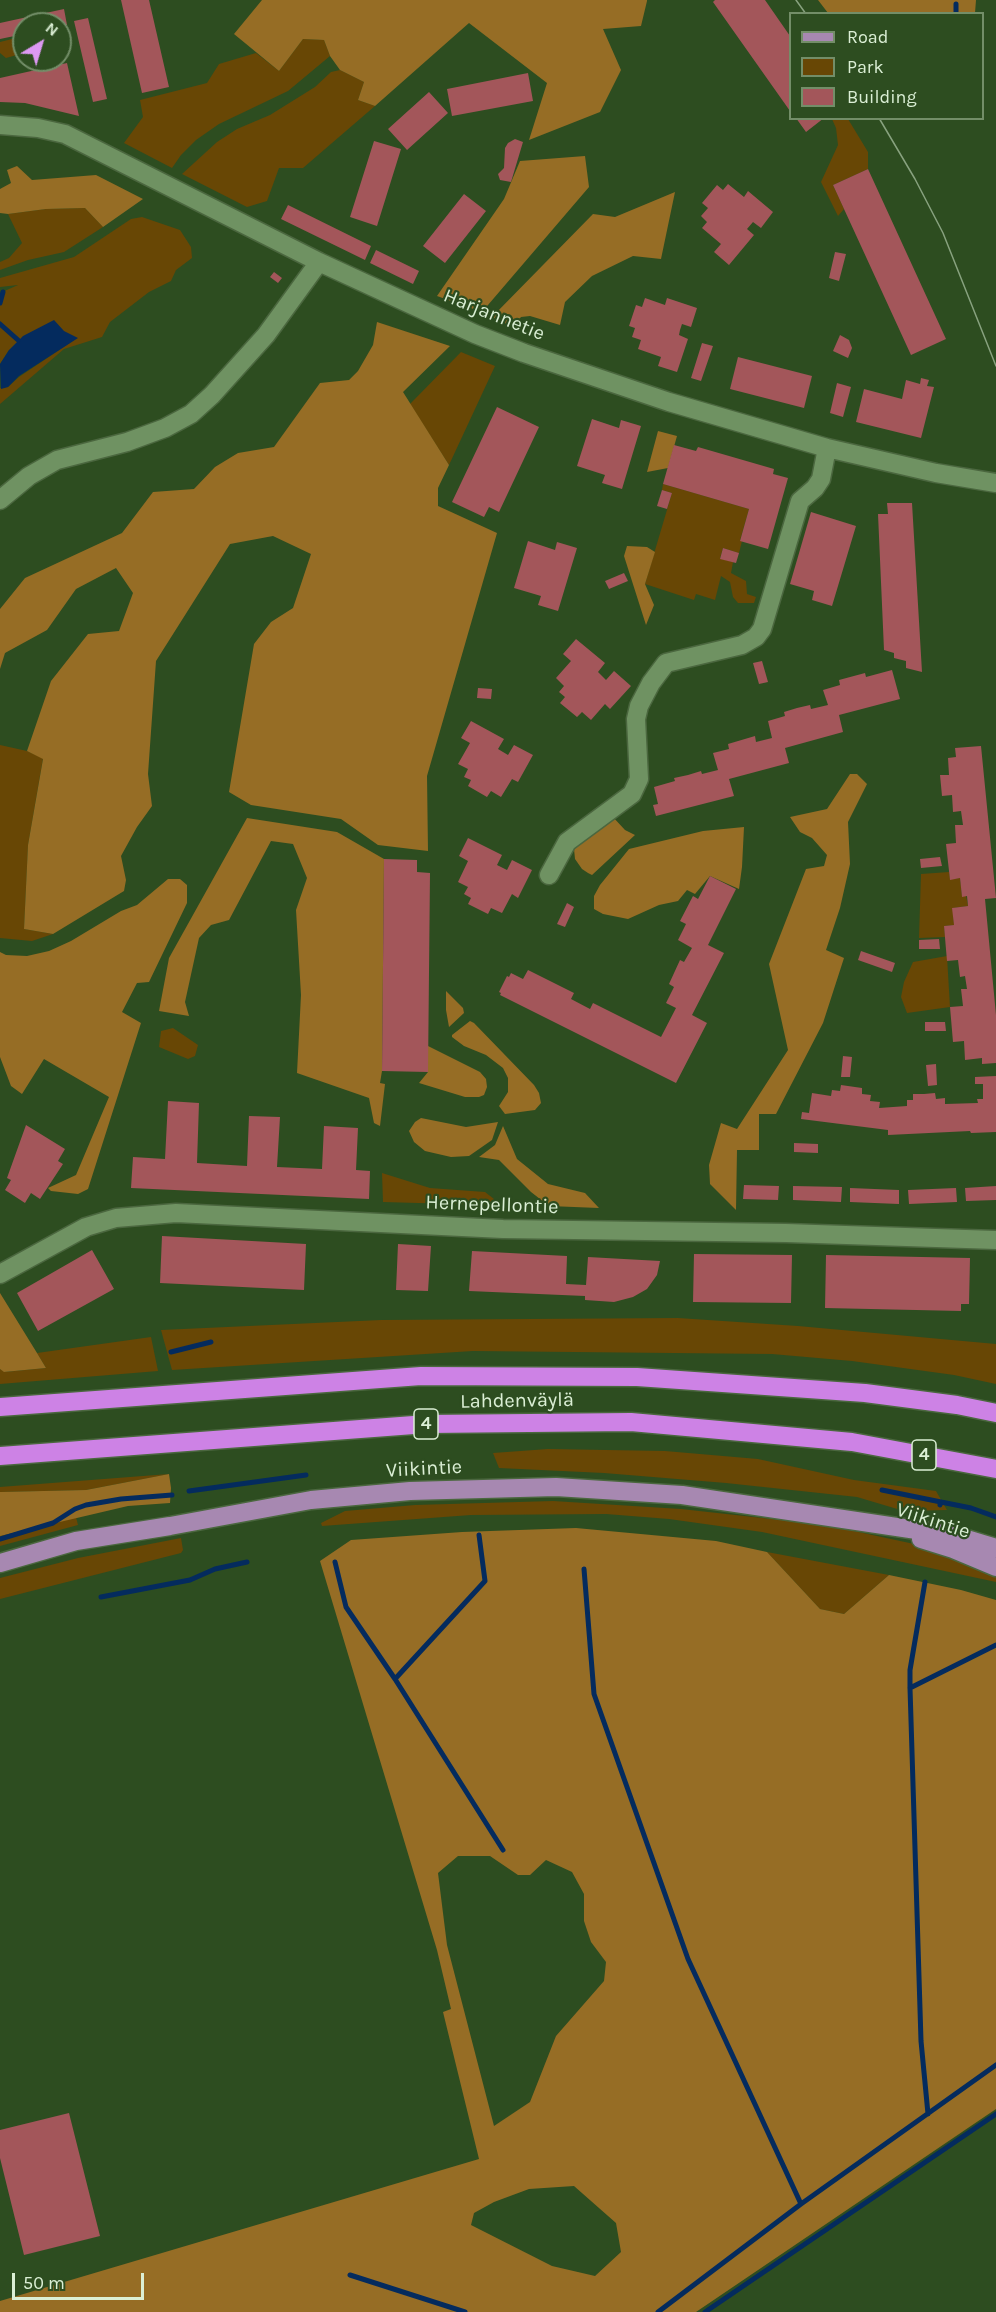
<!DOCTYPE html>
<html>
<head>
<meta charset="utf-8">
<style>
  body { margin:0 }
  #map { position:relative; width:996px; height:2312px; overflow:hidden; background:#2d4d20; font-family:Karla,sans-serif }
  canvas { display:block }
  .legend { position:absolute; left:789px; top:12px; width:195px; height:108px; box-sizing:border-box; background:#2d4d20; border:2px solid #738e68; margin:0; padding:8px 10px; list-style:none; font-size:18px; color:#dbefd5 }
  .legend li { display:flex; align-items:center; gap:12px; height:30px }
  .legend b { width:30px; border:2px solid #738e68 }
  .north { position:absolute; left:12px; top:12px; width:60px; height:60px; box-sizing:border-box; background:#2d4d20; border:2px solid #738e68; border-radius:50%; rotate:38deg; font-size:16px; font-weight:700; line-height:24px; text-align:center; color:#dbefd5 }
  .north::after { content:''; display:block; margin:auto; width:21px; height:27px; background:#dd99f3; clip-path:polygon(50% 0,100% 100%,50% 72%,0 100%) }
  .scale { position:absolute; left:12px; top:2273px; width:132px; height:27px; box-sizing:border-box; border:3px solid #dbefd5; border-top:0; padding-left:8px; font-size:18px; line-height:21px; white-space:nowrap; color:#dbefd5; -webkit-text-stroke:4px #2d4d20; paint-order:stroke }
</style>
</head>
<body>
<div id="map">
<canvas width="996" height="2312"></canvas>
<ul class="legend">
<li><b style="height:8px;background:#a788b1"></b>Road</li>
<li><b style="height:16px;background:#684705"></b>Park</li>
<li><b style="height:16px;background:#a3565a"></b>Building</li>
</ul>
<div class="north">N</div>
<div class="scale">50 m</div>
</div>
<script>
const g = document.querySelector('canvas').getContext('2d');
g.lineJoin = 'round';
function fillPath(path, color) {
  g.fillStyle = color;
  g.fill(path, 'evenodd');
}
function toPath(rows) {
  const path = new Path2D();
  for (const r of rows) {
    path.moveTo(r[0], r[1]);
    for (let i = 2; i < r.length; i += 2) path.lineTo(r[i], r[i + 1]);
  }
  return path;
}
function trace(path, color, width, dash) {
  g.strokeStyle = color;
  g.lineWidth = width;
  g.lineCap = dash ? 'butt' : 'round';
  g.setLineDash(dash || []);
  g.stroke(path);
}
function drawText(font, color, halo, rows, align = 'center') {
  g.font = font + ' Karla,sans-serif';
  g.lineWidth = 4.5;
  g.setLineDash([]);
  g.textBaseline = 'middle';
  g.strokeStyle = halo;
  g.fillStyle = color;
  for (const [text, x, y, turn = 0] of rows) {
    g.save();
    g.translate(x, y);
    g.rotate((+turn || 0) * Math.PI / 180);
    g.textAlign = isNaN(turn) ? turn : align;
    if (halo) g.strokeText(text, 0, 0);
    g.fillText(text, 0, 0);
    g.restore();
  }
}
fillPath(toPath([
  [24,36,24,53,6,58,0,53,0,42],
  [303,39,324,40,330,56,288,91,219,124,196,140,181,155,172,168,124,143,143,117,140,100,207,83,219,64,256,53,279,71],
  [340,70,364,82,358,100,375,106,303,168,279,168,267,201,247,207,182,174,217,142,237,129,270,115,315,87,331,72],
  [832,119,848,119,868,152,868,169,833,185,844,209,838,216,821,182,838,145,836,128],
  [85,208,103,227,64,252,28,260,0,270,0,262,9,258,22,243,8,214,46,209],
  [142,217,180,230,191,247,192,258,176,270,171,281,149,292,110,322,102,337,64,349,0,404,0,388,8,387,19,377,77,338,9,350,0,364,0,293,18,285,0,287,0,278,74,257,131,219],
  [461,352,495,366,449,465,410,404],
  [663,484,749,509,740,540,742,541,739,553,723,548,720,558,733,562,731,573,746,581,747,594,756,597,754,603,738,603,733,597,730,582,721,576,715,600,696,594,694,600,645,584,672,493,662,490],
  [0,745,27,751,43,758,28,845,24,929,53,934,32,941,0,938],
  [949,872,950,879,960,878,962,896,966,896,968,906,953,908,954,925,944,926,945,937,919,938,921,874],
  [947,956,950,1007,907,1013,901,997,904,982,913,962],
  [173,1028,198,1045,195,1056,188,1059,159,1047,161,1031],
  [382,1173,430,1188,485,1192,494,1199,493,1203,489,1205,383,1202],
  [678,1318,798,1326,996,1344,996,1384,954,1375,852,1361,772,1354,473,1351,172,1370,161,1330,381,1320],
  [151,1337,158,1371,0,1384,0,1369,5,1372,46,1368,37,1353],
  [548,1449,665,1451,758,1459,854,1480,936,1491,947,1510,904,1511,857,1497,726,1483,604,1473,499,1468,493,1453],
  [169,1474,86,1490,0,1492,0,1487],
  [553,1501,681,1509,799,1522,854,1531,928,1547,996,1572,996,1582,762,1532,669,1519,606,1514,471,1515,322,1526,321,1523,345,1511,415,1505],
  [76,1517,78,1525,0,1546,0,1536],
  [181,1538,183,1550,181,1553,0,1599,0,1578,78,1558],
  [767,1552,889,1575,844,1614,820,1609]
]), '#684705');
fillPath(toPath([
  [262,0,647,0,647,1,641,26,603,29,621,70,600,112,529,140,547,83,469,23,375,106,358,100,364,82,340,70,330,56,324,40,303,39,279,71,234,34],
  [818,0,976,0,975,13,828,13],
  [585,156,589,187,482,312,437,296,504,199,520,161],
  [17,166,32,180,96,175,143,199,103,227,85,208,46,209,8,214,0,213,0,189,11,183,7,170],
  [675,192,661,259,633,256,592,276,565,302,560,325,530,316,521,317,513,327,492,317,593,214,615,217],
  [377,322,450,346,403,392,449,465,438,488,438,506,497,533,427,776,428,851,378,845,341,819,251,805,229,792,254,644,271,622,293,608,311,554,273,536,230,544,156,661,148,774,152,806,137,827,121,856,126,880,124,891,53,934,24,929,28,845,43,759,27,751,51,681,88,634,119,631,133,593,116,568,76,589,47,630,5,653,0,669,0,609,25,578,122,533,153,492,194,489,215,467,238,453,274,447,320,383,349,380,358,371,373,345],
  [658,431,677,436,668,468,647,472],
  [627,546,647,547,655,552,645,584,654,605,646,625,624,556],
  [850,774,857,774,867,784,848,822,850,864,840,908,826,950,844,958,823,1023,776,1114,759,1114,759,1150,737,1150,736,1210,710,1184,709,1165,721,1123,737,1129,788,1050,769,964,806,869,824,866,827,855,812,838,800,832,790,817,827,809],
  [612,816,625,830,635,835,592,875,588,873,582,869,575,859,574,849],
  [247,818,337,832,384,859,382,1071,380,1083,385,1084,380,1126,374,1123,369,1098,297,1073,301,995,296,910,307,878,293,844,271,841,229,920,211,925,199,938,185,1002,189,1016,159,1011,169,958],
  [744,827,742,867,739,889,710,876,695,894,687,890,678,901,659,905,628,919,603,914,594,909,594,896,600,885,629,849,703,831],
  [168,879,180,879,187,885,187,903,149,982,137,983,122,1012,141,1023,88,1189,78,1194,51,1191,48,1188,76,1175,109,1097,44,1059,22,1094,11,1086,0,1057,0,952,6,955,27,956,49,951,71,941,121,911,137,905],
  [446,991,463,1008,464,1013,449,1027,446,1010],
  [470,1021,474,1023,534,1085,539,1093,541,1103,535,1110,505,1114,499,1106,508,1092,508,1078,503,1068,486,1055,464,1046,452,1037,452,1035],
  [428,1046,480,1072,486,1079,487,1087,484,1095,479,1097,465,1097,419,1083,428,1072],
  [421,1118,466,1127,498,1122,492,1140,469,1156,451,1157,425,1151,414,1142,409,1131,415,1122],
  [503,1126,517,1159,548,1184,585,1193,599,1208,549,1206,531,1192,499,1160,479,1157,495,1145],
  [0,1293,37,1353,46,1368,4,1372,0,1369],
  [169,1474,171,1488,170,1503,128,1506,0,1536,0,1492,86,1490],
  [576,1528,716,1541,767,1552,820,1609,844,1614,889,1575,961,1590,996,1600,996,2109,696,2312,0,2312,0,2301,479,2159,443,2012,451,2009,437,1950,320,1561,351,1540,462,1532],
  [458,1856,490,1856,518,1875,530,1875,546,1860,572,1872,584,1894,584,1921,591,1942,606,1962,604,1981,556,2036,530,2102,494,2126,447,1945,438,1873],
  [574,2186,616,2223,621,2252,595,2276,552,2266,471,2225,474,2213,494,2202,529,2189]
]), '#966d25');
fillPath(toPath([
  [54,320,64,331,78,338,19,376,8,387,1,389,0,364,9,350,23,336]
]), '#042b5e');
trace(toPath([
  [956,14,956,4],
  [0,303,3,292],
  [0,324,18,340],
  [171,1352,211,1342],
  [882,1490,941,1502],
  [189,1491,306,1475],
  [940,1505,941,1502,971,1508,996,1517],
  [479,1535,485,1581,395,1679,503,1850],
  [0,1539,53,1523,75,1509,86,1505,121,1499,172,1495],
  [335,1562,346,1607,395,1679],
  [584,1569,594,1694,688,1959,801,2204],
  [925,1582,910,1670,910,1688,921,2041,928,2114],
  [101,1597,190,1580,215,1569,247,1562],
  [910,1688,996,1645],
  [350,2275,465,2312],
  [658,2312,801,2204,996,2065],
  [705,2312,996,2114]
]), '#042b5e', 5);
fillPath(toPath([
  [121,0,149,0,169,87,142,93],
  [715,0,765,0,790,36,790,111,713,2],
  [64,9,67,25,24,24,24,34,0,39,0,23],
  [88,18,107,99,93,102,74,21],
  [67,63,79,116,25,103,0,102,0,78],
  [528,73,533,101,452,116,447,89],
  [429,92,448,113,407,150,388,129],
  [796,118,824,118,806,132],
  [515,139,523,142,511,182,500,180,498,174,504,168,505,148,508,143],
  [374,141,401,149,377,226,350,217],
  [868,169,946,339,911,355,833,185],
  [728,184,744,197,748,191,773,212,761,228,753,222,747,229,754,235,729,265,714,252,721,244,702,228,707,222,701,216,708,208,702,203,717,185,723,190],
  [464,194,486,211,445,263,423,246],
  [288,205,371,246,365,260,281,219],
  [376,250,419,271,413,284,370,263],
  [835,252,846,254,839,281,829,278],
  [274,272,282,278,278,283,270,277],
  [645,298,665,305,667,298,697,308,691,327,682,324,680,330,679,335,688,339,677,372,658,366,661,357,638,349,641,340,632,337,635,328,629,326,636,305,642,307],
  [840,335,849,340,852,348,848,358,833,351],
  [702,343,713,346,701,381,691,378],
  [738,357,812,376,804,408,730,389],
  [921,378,929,380,927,386,934,387,921,438,856,422,864,389,902,399,906,380,920,384],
  [837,383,851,387,843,417,830,413],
  [497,407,539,427,499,512,489,507,484,517,452,502],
  [592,419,619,428,621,420,641,426,622,489,602,483,605,475,577,466],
  [674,445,696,451,698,447,774,469,773,474,788,478,768,549,740,541,749,509,663,484],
  [662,490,672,493,667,509,657,506],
  [887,503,912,503,922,672,906,668,906,661,894,658,894,653,884,650,878,514,888,514],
  [811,512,856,526,832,606,812,600,814,591,790,584],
  [528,541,555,550,557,542,577,548,558,611,538,605,541,596,514,588],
  [723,548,739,553,736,563,720,559],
  [624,573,628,581,609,589,605,581],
  [576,639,605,663,598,672,606,680,614,671,631,686,610,709,605,704,591,720,582,712,577,717,560,703,565,697,559,692,564,686,556,678,571,661,563,654],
  [762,661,768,682,759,684,753,663],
  [892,670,900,699,839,715,843,732,785,748,789,763,729,779,734,796,656,816,653,805,658,804,654,787,675,781,674,778,688,775,701,771,702,774,718,770,713,753,729,749,728,744,755,736,756,742,772,738,768,721,785,716,784,712,797,708,810,705,811,709,828,705,823,690,840,685,839,680,865,673,866,677],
  [478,688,492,689,491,699,477,698],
  [471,721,504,739,498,749,508,755,514,745,533,755,518,782,512,779,501,797,491,791,487,797,468,786,471,780,464,777,468,769,458,764,470,743,461,738],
  [981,746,996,898,985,899,996,1015,996,1063,982,1064,982,1058,965,1060,964,1041,953,1042,950,1007,963,1006,961,989,967,989,965,976,960,977,958,960,947,961,944,926,954,925,952,908,968,906,967,896,962,897,960,878,950,880,946,844,956,843,955,825,963,825,961,811,953,812,952,795,942,796,940,775,949,775,948,758,956,757,955,748],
  [468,838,502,855,497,865,507,870,512,860,532,870,518,898,512,894,502,913,491,908,488,914,468,904,471,898,464,894,468,887,458,882,468,861,459,856],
  [940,857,942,866,921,868,920,859],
  [384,859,417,860,417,872,430,873,428,1072,382,1071],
  [710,876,736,889,708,945,724,953,692,1015,707,1023,676,1083,500,995,501,993,499,992,507,976,509,977,511,973,523,979,528,970,574,993,571,999,590,1009,593,1003,661,1037,676,1008,666,1003,674,987,669,984,680,960,684,962,692,948,678,940,686,924,680,921,693,896,698,899],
  [567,903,574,907,565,927,557,924],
  [939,939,940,949,919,949,919,940],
  [861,951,895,963,892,972,858,960],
  [925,1022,945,1022,946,1031,925,1031],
  [843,1056,852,1057,850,1077,841,1077],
  [936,1064,937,1085,928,1086,926,1065],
  [996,1076,996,1132,971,1133,970,1131,888,1135,888,1130,801,1119,802,1112,809,1113,812,1093,831,1096,832,1090,840,1091,841,1085,862,1088,862,1094,871,1095,870,1101,880,1102,879,1108,907,1106,907,1100,913,1100,913,1094,924,1094,935,1093,936,1099,945,1098,945,1104,978,1103,977,1099,983,1099,983,1084,975,1084,975,1077],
  [168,1101,199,1103,197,1163,247,1166,249,1116,280,1117,277,1167,322,1169,324,1126,358,1128,356,1170,370,1171,369,1199,131,1188,133,1157,165,1159],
  [26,1125,65,1149,58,1161,63,1164,40,1199,31,1193,25,1203,5,1190,11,1180,7,1178],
  [794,1143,818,1144,818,1153,794,1152],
  [744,1185,779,1186,778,1200,743,1199],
  [793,1186,842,1187,841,1202,793,1200],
  [996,1186,996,1200,966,1201,965,1188],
  [850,1188,899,1190,899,1204,850,1202],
  [956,1188,957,1202,909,1204,908,1190],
  [162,1236,306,1244,304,1290,160,1283],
  [398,1244,431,1246,428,1291,396,1290],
  [92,1250,114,1289,38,1331,17,1293],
  [472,1251,567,1256,566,1284,586,1285,588,1257,660,1261,657,1275,647,1289,633,1297,614,1302,585,1300,585,1296,469,1291],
  [694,1254,792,1255,791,1303,693,1302],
  [826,1255,970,1258,969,1304,961,1304,961,1311,825,1308],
  [69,2113,100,2236,24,2255,0,2158,0,2130]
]), '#a3565a');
const minor = toPath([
  [0,125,38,128,65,134,319,262,475,334,524,353,669,402,827,448,936,473,996,483],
  [0,500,29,476,57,460,127,442,165,428,191,414,212,395,266,335,319,262],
  [549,875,567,842,632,794,639,779,636,719,639,706,651,683,666,663,742,645,756,637,762,629,800,501,815,488,821,479,827,448],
  [0,1274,86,1227,116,1218,176,1213,503,1229,786,1233,996,1240]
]);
const major = toPath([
  [921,1539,953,1549,996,1567],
  [0,1563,76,1541,170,1526,311,1500,410,1491,556,1487,682,1495,957,1536,996,1548]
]);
const highway = toPath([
  [0,1407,421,1376,637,1377,865,1393,957,1405,996,1413],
  [0,1456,427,1424,631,1422,852,1442,996,1469]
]);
trace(minor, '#4b673f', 21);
trace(major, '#4b673f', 21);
trace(highway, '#4b673f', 21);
trace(minor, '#6f9262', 18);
trace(major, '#a788b1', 18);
trace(highway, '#cd82e5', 18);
trace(toPath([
  [796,0,806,14],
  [879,118,915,179,943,233,996,366]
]), '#88a27f', 1.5);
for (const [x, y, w] of [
  [426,1424,24],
  [924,1455,24]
]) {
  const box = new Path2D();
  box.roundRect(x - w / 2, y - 15, w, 30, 4.5);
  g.fillStyle = '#2d4d20';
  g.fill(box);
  trace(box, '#dbefd5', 1.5);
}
drawText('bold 18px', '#dbefd5', null, [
  ["4",426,1424],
  ["4",924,1455]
]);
drawText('20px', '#dbefd5', '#2d4d20', [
  ["Harjannetie",494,315,22],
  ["Hernepellontie",492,1205,2],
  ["Lahdenväylä",517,1401,-1],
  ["Viikintie",424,1469,-3],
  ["Viikintie",933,1521,18]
]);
</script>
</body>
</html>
